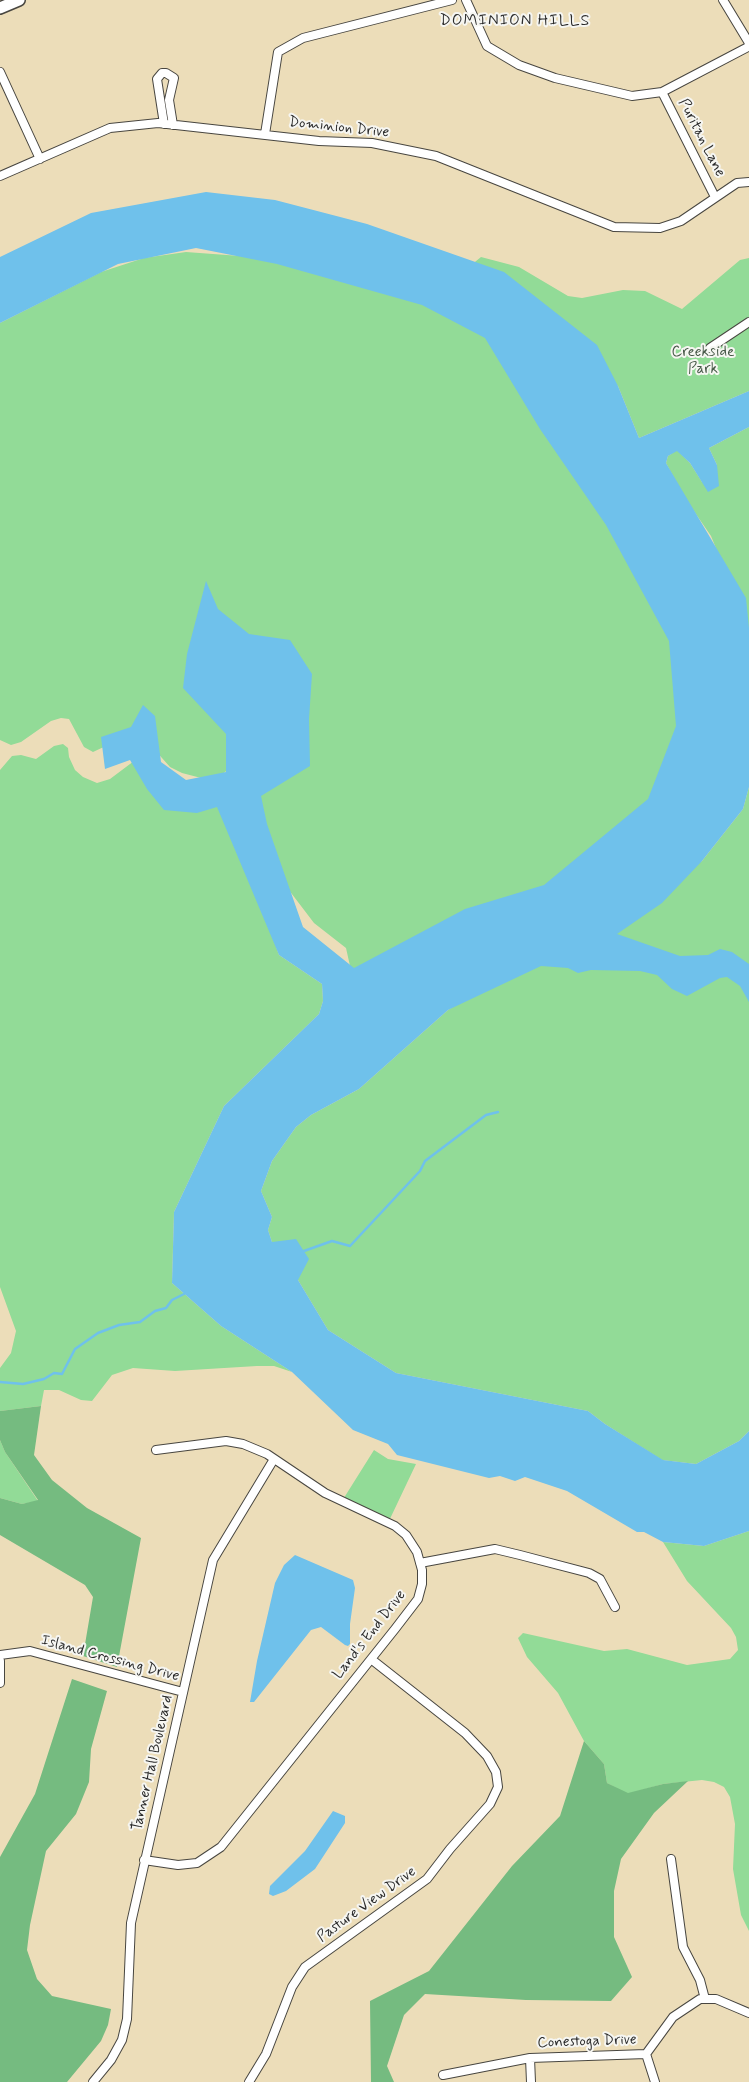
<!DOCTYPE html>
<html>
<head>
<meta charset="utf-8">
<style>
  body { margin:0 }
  canvas { display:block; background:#ecddb9 }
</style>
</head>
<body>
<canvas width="749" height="2082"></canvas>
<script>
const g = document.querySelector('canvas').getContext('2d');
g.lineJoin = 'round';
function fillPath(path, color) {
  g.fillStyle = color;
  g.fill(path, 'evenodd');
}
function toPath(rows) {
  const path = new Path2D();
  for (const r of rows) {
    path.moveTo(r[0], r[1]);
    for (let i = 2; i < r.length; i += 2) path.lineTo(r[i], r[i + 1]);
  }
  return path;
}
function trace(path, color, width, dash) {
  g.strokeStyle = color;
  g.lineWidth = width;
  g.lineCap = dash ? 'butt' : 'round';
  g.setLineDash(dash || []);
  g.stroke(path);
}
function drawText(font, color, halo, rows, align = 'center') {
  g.font = font + ' Mynerve,sans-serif';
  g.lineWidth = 4;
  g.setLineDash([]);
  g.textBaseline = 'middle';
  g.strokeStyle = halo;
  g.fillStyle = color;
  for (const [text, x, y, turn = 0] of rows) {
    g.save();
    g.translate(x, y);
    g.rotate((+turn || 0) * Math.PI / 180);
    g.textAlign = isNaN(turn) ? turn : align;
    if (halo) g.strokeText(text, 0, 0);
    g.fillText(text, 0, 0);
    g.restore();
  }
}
fillPath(toPath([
  [186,252,240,256,358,279,485,329,687,654,664,834,352,975,346,948,314,923,282,881,230,768,220,776,205,779,182,773,170,767,138,731,93,752,84,747,69,719,61,718,51,721,21,742,11,745,0,740,0,323,101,272,144,258],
  [481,257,519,267,568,296,582,298,623,290,645,291,682,309,740,260,749,258,749,391,639,438,618,386,470,266],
  [749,427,749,629,711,536,685,498,666,463,668,456,677,450,690,463,702,482,717,465,709,448],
  [63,744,68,748,69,757,75,770,83,777,97,783,110,779,134,761,224,800,279,955,322,984,323,1001,319,1014,224,1106,174,1212,172,1283,221,1326,292,1372,274,1366,257,1366,175,1371,133,1368,112,1375,92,1401,81,1400,59,1390,44,1390,41,1406,0,1411,0,1368,11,1353,16,1331,0,1287,0,770,12,756,21,755,36,759,54,746],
  [749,787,749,1431,739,1441,696,1464,662,1460,605,1424,588,1411,396,1373,328,1330,298,1280,272,1242,268,1230,272,1217,261,1191,272,1161,296,1127,311,1115,359,1089,448,1010,702,861,743,809],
  [0,1440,5,1452,38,1501,22,1504,0,1498],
  [374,1450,388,1459,416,1464,388,1523,342,1501],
  [749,1531,749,1931,741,1915,733,1869,735,1824,730,1797,724,1787,714,1782,702,1780,663,1784,628,1794,607,1783,604,1764,584,1741,558,1693,527,1657,518,1638,523,1633,604,1651,627,1649,687,1665,730,1659,738,1650,736,1637,731,1628,687,1581,663,1542,704,1546]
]), '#92db97');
fillPath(toPath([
  [41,1406,34,1455,52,1480,87,1508,141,1538,117,1667,83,1656,93,1597,85,1585,0,1535,0,1498,22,1504,38,1500,5,1452,0,1440,0,1411],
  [72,1679,107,1691,91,1749,89,1782,76,1814,46,1851,30,1925,27,1950,37,1979,52,1996,111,2009,108,2025,101,2041,67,2082,0,2082,0,1857,35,1794],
  [584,1741,604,1764,607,1783,628,1793,663,1784,688,1781,654,1813,621,1859,614,1891,614,1937,632,1977,611,2001,526,2000,425,1994,404,2015,387,2066,394,2082,371,2082,370,2001,429,1971,512,1866,560,1816]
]), '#75bb80');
fillPath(toPath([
  [206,192,275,200,367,224,504,272,597,345,618,386,639,438,749,391,749,427,709,448,717,465,719,486,708,492,690,463,677,451,668,456,666,463,746,598,749,628,749,787,743,809,702,861,662,903,617,934,680,956,708,955,720,949,732,952,749,964,749,1002,740,986,727,977,720,978,687,996,672,989,657,975,640,971,591,970,578,973,568,968,541,966,448,1010,359,1089,311,1115,296,1127,272,1161,261,1191,272,1217,268,1230,272,1242,296,1239,309,1259,298,1280,328,1330,396,1373,588,1411,605,1424,663,1460,696,1464,739,1441,749,1431,749,1531,704,1546,663,1542,644,1532,637,1532,567,1491,525,1477,515,1481,500,1476,489,1478,397,1455,388,1444,353,1430,292,1372,221,1326,172,1283,174,1212,224,1106,319,1014,323,1001,322,984,279,955,217,807,197,813,164,810,147,789,130,760,105,769,101,737,131,727,143,705,155,716,161,762,186,780,226,772,226,734,183,688,187,654,206,581,218,609,249,634,290,640,312,674,309,719,310,766,261,796,267,824,303,927,354,968,465,909,544,885,648,799,676,726,669,641,606,525,540,429,485,338,422,305,277,264,196,248,118,264,0,323,0,257,91,213],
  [295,1555,353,1580,355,1588,350,1624,350,1644,348,1646,345,1645,321,1627,311,1630,254,1702,250,1702,257,1661,275,1583,284,1565],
  [333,1811,345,1816,345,1823,315,1869,286,1891,273,1896,269,1894,270,1886,305,1851]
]), '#6fc1eb');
trace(toPath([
  [304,1251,332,1241,350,1246,420,1171,425,1161,486,1115,498,1112],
  [0,1382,23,1384,44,1379,54,1373,62,1374,75,1349,98,1333,119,1325,140,1322,155,1311,166,1308,172,1300,184,1294]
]), '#6fc1eb', 2.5);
const street = toPath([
  [466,0,487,46,519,65,555,78,632,96,662,92,748,47,749,43,723,0],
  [0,72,40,159],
  [662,92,715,197],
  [164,124,157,79,162,73,166,73,174,78,169,100,173,125],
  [265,134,278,52,303,38,452,0],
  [0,176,110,128,158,123,319,141,372,143,436,156,614,227,660,228,681,221,737,183,749,182],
  [710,348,749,322],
  [420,1563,495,1549,520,1555,589,1573,600,1579,615,1607],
  [0,1655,30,1651,183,1692],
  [0,1661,0,1683],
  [671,1859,683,1947,700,1980,705,1999],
  [144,1860,178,1865,197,1863,221,1847,395,1629,418,1599,422,1584,422,1570,417,1552,406,1535,395,1526,325,1493,267,1454,243,1444,226,1441,156,1450],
  [646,2054,673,2017,700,1999,716,1999,749,2013],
  [646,2054,655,2082],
  [443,2075,530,2058],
  [93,2082,111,2060,122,2040,127,2019,131,1923,213,1560,274,1459],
  [249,2082,266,2054,292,1987,305,1967,427,1879,450,1849,490,1804,498,1787,496,1772,487,1756,465,1733,371,1659],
  [531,2082,530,2058,646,2054]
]);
const secondary = toPath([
  [0,8,19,0]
]);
trace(street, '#484640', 10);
trace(secondary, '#484640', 14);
trace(street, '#fff', 8);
trace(secondary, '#fff', 11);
drawText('15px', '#2b2b2b', '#f6f6f2', [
  ["Dominion Drive",339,128,6],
  ["Puritan Lane",701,138,63],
  ["Land's End Drive",370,1635,-52],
  ["Island Crossing Drive",110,1659,15],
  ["Tanner Hall Boulevard",153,1763,-77],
  ["Pasture View Drive",367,1905,-36],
  ["Conestoga Drive",587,2042,-2]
]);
drawText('15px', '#455746', '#f6f6f2', [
  ["Creekside",703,353],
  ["Park",703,370]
]);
g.letterSpacing = '1px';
drawText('16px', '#2b2b2b', '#f6f6f2', [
  ["DOMINION HILLS",515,22]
]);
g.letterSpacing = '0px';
</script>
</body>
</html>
